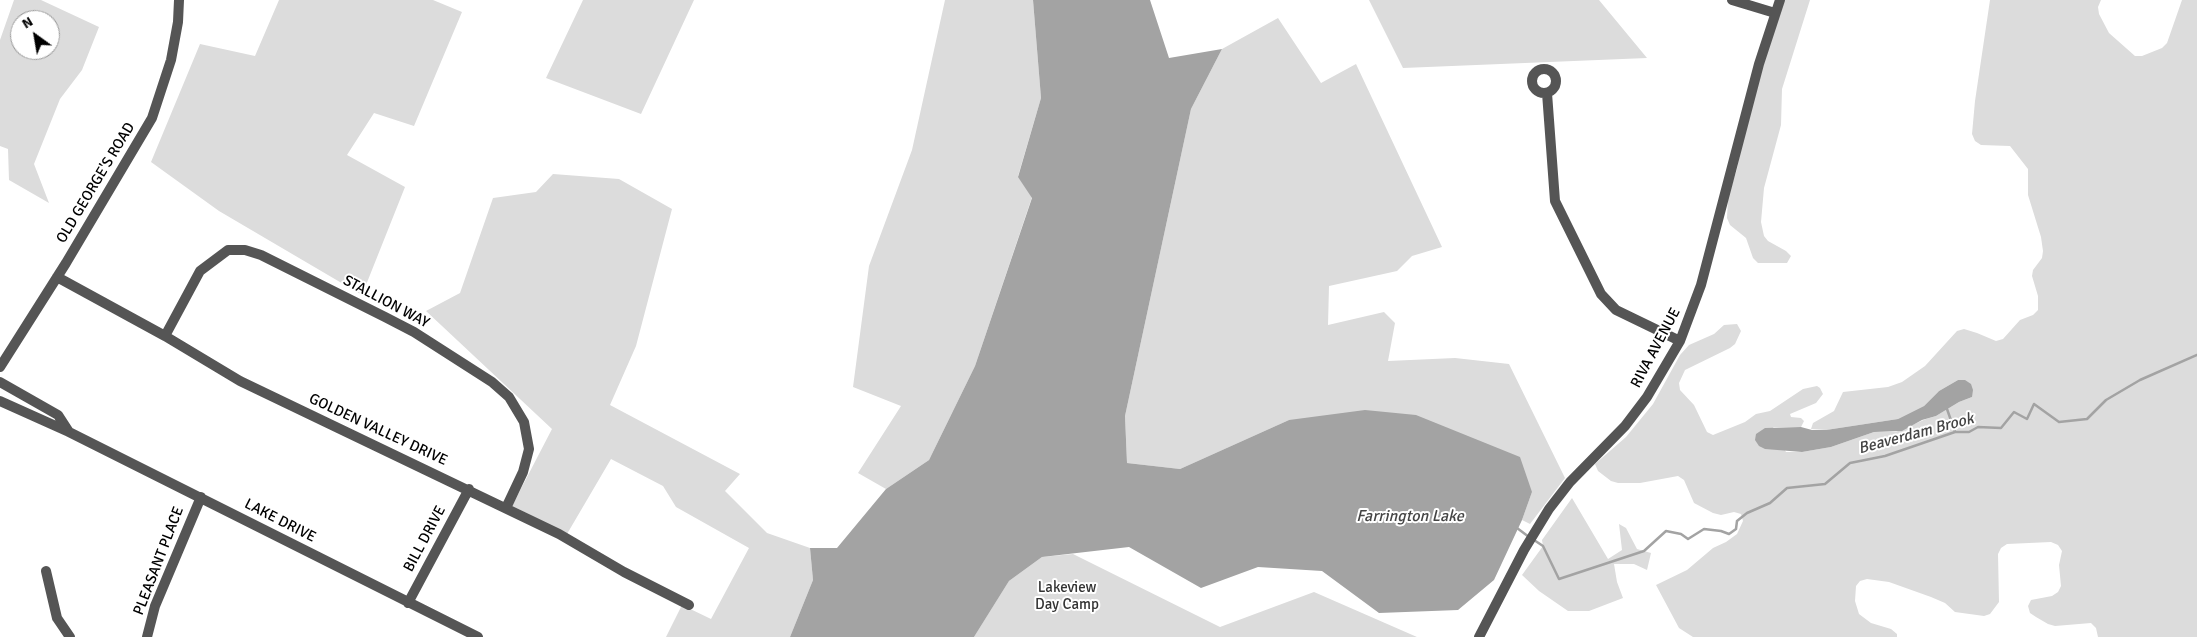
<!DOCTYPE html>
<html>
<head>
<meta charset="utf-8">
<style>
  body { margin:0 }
  #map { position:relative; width:2197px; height:637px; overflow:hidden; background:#fff; font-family:Signika,sans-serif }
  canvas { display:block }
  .north { position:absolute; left:10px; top:10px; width:50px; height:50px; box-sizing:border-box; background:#fff; border:1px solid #999; border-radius:50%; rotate:328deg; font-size:14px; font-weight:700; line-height:20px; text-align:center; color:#000 }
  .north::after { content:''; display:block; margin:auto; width:18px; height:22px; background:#000; clip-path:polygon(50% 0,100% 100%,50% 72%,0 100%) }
</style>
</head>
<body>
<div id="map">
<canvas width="2197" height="637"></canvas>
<div class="north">N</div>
</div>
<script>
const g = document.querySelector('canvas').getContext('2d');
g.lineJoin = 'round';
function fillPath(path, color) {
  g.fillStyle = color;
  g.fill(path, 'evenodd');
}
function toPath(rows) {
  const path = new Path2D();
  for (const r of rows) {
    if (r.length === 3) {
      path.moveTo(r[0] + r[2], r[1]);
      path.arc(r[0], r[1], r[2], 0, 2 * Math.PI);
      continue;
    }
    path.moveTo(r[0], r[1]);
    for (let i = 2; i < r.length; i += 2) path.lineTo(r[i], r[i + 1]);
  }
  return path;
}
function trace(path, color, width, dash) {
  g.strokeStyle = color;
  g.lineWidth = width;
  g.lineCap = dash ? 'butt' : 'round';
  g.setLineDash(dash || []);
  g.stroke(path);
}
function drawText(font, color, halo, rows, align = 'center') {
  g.font = font + ' Signika,sans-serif';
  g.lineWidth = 4;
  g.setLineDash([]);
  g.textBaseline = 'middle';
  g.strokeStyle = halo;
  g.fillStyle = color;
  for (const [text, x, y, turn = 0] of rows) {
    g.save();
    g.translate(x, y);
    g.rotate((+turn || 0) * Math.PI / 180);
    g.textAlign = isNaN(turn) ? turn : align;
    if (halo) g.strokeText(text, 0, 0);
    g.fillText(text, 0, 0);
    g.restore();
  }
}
fillPath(toPath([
  [14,0,41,0,99,27,82,70,60,99,34,164,49,203,9,180,8,149,0,146,0,40],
  [20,20,50,20,50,50,20,50],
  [279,0,433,0,462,12,414,126,374,113,347,155,405,187,362,295,219,211,151,162,200,44,255,56],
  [583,0,694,0,641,114,546,78],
  [945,0,1033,0,1041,98,1018,176,1032,197,975,366,929,460,886,489,858,473,901,406,853,387,869,266,912,150],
  [1369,0,1599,0,1647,58,1403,68],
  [1783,0,1810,0,1782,89,1781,125,1764,188,1761,222,1764,236,1768,241,1786,251,1791,256,1787,263,1758,263,1753,258,1746,238,1730,225,1727,218,1728,197,1737,169,1748,113],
  [1990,0,2101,0,2098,7,2099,14,2109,33,2135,56,2142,56,2162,48,2167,43,2182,0,2197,0,2197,637,2098,637,2096,628,2091,623,2055,626,2048,624,2036,617,2030,613,2028,606,2031,600,2052,596,2058,592,2061,586,2059,565,2062,551,2058,545,2051,542,2007,544,2001,548,1998,554,1999,602,1990,614,1984,616,1955,612,1945,603,1931,597,1889,582,1867,579,1860,581,1856,586,1855,601,1859,614,1871,623,1891,629,1897,634,1897,637,1693,637,1679,628,1656,585,1687,570,1713,548,1726,542,1737,534,1743,521,1741,514,1734,512,1721,515,1713,513,1694,503,1684,480,1678,476,1640,483,1618,483,1611,481,1598,471,1595,464,1626,437,1653,404,1680,355,1689,345,1714,334,1724,325,1737,324,1741,331,1735,344,1730,348,1685,370,1679,383,1680,390,1694,405,1707,432,1713,435,1745,422,1756,414,1770,411,1803,389,1817,386,1820,388,1823,394,1816,403,1790,414,1791,417,1801,418,1804,421,1801,427,1773,427,1786,452,1802,452,1831,447,1874,432,1896,432,1926,419,1936,416,1959,402,1972,397,1958,380,1939,391,1924,406,1898,419,1826,430,1811,429,1813,423,1834,411,1843,392,1888,387,1902,382,1925,366,1957,331,1964,329,1977,333,1996,341,2003,339,2020,320,2033,315,2038,310,2038,296,2032,276,2033,270,2042,258,2043,251,2041,237,2028,195,2028,169,2010,146,1981,145,1975,141,1972,134,1975,101],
  [1278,18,1321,83,1356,64,1442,247,1412,256,1397,271,1329,286,1328,325,1384,312,1395,323,1388,361,1455,358,1509,364,1565,478,1530,524,1522,520,1532,492,1289,420,1180,469,1127,463,1125,416,1191,109,1222,49],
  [553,174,619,179,672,209,636,346,610,405,740,474,725,491,767,533,810,548,813,580,790,637,666,637,682,605,711,619,749,548,676,507,663,486,611,459,567,534,512,506,552,429,426,311,460,293,493,198,536,192],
  [1572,498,1608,559,1622,550,1619,524,1626,528,1637,549,1651,553,1647,570,1634,564,1614,564,1617,582,1623,598,1589,611,1568,611,1539,591,1522,575,1543,546,1542,540],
  [1073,554,1220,627,1314,592,1417,637,974,637,1009,581,1042,557]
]), '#dcdcdc');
fillPath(toPath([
  [1033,0,1150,0,1169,58,1222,49,1191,109,1125,416,1127,463,1180,469,1289,420,1365,410,1416,415,1520,457,1532,492,1522,520,1494,580,1458,610,1379,613,1322,571,1258,567,1201,588,1129,547,1042,557,1009,581,974,637,790,637,813,580,810,548,837,548,886,489,929,460,975,366,1032,198,1018,177,1041,98],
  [1958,380,1965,380,1971,384,1973,390,1972,397,1959,402,1936,416,1922,420,1902,431,1874,432,1831,447,1802,452,1765,449,1759,446,1755,440,1756,434,1765,428,1801,427,1812,430,1826,430,1898,419,1924,406,1939,391]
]), '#a3a3a3');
trace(toPath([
  [1947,409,1955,432],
  [1517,528,1529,537],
  [1534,540,1543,546,1559,579,1644,551,1666,531,1681,534,1688,539,1704,529,1721,531,1729,534,1736,529,1737,521,1747,513,1770,503,1787,488,1825,484,1850,463,1885,456,1955,432,1969,432,1978,427,2001,428,2014,412,2027,419,2034,404,2059,422,2087,419,2106,400,2140,380,2197,355]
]), '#a3a3a3', 2.5);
trace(toPath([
  [1732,0,1775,13],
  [1544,81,12],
  [1547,93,1555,201,1601,294,1616,310,1680,341],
  [57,277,165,336,240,381,559,534,624,572,689,605],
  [165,336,200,271,228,250,245,250,261,255,385,317,414,332,492,382,509,397,524,422,529,449,523,472,506,508],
  [0,367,66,263,152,118,171,60,178,22,179,0],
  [0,382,58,415,69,432],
  [0,401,69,432,478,637],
  [46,571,57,618,70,637],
  [408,603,469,489],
  [147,637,155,606,201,497],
  [1479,637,1524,550,1549,509,1570,482,1625,426,1647,397,1680,341,1701,285,1759,64,1780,0]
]), '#555', 10);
drawText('15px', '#000', '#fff', [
  ["OLD GEORGE'S ROAD",96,183,-59],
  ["STALLION WAY",386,302,28],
  ["RIVA AVENUE",1656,348,-62],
  ["GOLDEN VALLEY DRIVE",378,430,25],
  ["LAKE DRIVE",280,521,27],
  ["BILL DRIVE",425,539,-62],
  ["PLEASANT PLACE",159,561,-69]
]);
drawText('15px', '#333', '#fff', [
  ["Lakeview",1067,588],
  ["Day Camp",1067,605]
]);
drawText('italic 16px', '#444', '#fff', [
  ["Beaverdam Brook",1916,434,-15],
  ["Farrington Lake",1410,517]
]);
</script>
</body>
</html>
